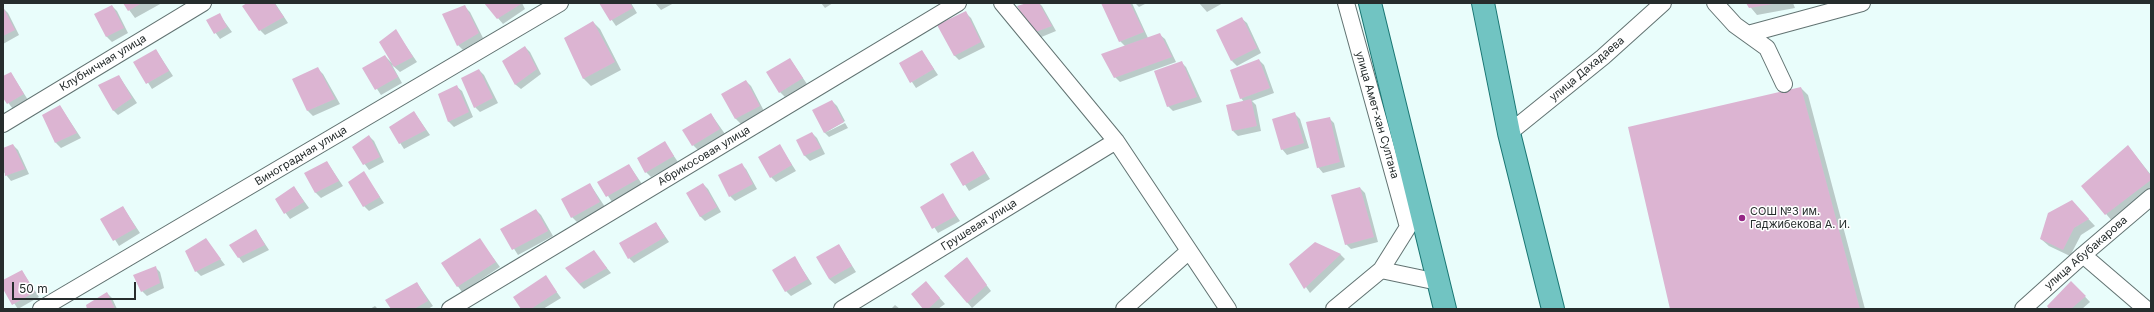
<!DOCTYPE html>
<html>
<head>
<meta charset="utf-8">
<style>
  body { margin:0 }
  #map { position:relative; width:2154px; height:312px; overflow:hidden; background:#e9fdfb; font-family:Inter,sans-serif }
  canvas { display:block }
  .frame { position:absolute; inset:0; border:4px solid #262d2d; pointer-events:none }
  .scale { position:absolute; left:12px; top:282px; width:124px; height:18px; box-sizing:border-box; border:2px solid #262d2d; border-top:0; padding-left:5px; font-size:12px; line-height:14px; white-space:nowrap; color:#262d2d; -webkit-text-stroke:3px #fff; paint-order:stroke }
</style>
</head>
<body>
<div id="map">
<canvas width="2154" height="312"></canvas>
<div class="frame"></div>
<div class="scale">50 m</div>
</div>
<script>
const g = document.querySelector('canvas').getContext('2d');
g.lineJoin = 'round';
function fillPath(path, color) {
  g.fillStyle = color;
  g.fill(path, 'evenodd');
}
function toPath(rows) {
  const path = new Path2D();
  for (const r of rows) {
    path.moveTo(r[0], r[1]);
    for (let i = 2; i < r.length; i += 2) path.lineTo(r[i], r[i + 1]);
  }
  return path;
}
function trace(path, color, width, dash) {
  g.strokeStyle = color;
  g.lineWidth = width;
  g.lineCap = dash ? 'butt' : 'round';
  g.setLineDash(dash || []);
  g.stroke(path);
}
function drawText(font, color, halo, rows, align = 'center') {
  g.font = font + ' Inter,sans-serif';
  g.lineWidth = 3;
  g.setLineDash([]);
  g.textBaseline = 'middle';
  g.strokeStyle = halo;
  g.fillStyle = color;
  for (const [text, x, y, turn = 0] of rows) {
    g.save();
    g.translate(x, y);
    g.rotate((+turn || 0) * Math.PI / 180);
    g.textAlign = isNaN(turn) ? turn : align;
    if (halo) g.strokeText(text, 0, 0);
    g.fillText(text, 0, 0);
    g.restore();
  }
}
fillPath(toPath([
  [124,3,162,3,135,18],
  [249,3,275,3,288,23,265,35,260,30],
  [485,3,522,3,525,9,503,24],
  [600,3,631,3,637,13,616,26],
  [655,3,674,3,661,10],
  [821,3,833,3,825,8],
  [1030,3,1039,3,1042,6,1056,31,1039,38,1034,33],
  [1102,3,1132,3,1148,38,1159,34,1165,39,1176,62,1120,82,1115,77,1125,46,1120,41],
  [1135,3,1147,3,1139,7],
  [1199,3,1223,3,1207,12],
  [1747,3,1793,3,1795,8,1757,15],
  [112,6,117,11,128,33,112,42,107,37,96,15],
  [465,7,470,12,483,38,463,50,458,45],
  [3,8,8,13,19,35,3,44],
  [966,13,971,18,985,47,959,60,954,55],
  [219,14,232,32,220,39,207,21],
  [1241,18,1247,23,1261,53,1237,66,1232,61],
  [593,22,600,29,621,70,591,86,584,79,565,38],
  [396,31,417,62,400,72,392,65,402,83,381,95,364,69,385,56,392,63],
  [525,47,530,52,541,74,521,89,516,85,503,61],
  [156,50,173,76,152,89,135,62],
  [922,51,938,75,916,88,900,64],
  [790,59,807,84,785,97,780,92],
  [1259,60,1264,65,1274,93,1252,101,1256,105,1261,131,1238,136,1233,131,1244,102,1241,98],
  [1181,62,1186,67,1202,102,1173,111,1168,106],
  [318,69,323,74,340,104,313,116,308,111,293,80],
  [479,70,484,75,498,103,480,112,475,107],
  [11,73,28,100,13,109,3,96,3,77],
  [119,76,137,103,118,115,113,110],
  [746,81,751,86,764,111,741,124,736,119,723,94],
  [456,86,462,91,473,117,454,127,449,122,439,95],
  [1801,88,1808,95,1865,309,1671,309],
  [832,101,837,106,845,121,825,133,813,111],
  [60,106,81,138,61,148,56,143],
  [414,112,430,135,404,149,390,127],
  [711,114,725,134,698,150,693,145],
  [1295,114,1300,119,1309,148,1287,155,1282,149],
  [1329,118,1334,123,1345,167,1323,173,1318,167],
  [845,123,848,128,829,137,825,133],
  [812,133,817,138,825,154,810,161,805,156,797,141],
  [369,136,374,141,384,162,369,170,353,148],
  [665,143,678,162,651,177,646,172],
  [13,145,18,150,29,174,11,181,3,171,3,149],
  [780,146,796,171,776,182,771,177],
  [2128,146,2151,175,2151,192,2113,222,2083,187],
  [973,152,990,179,969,191,952,164],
  [327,162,343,186,321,198,316,193,306,173],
  [741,164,746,169,757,189,735,201,730,196],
  [629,165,642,184,612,202,599,182],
  [364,173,384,203,369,211,364,206],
  [590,184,605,207,577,222,572,217],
  [703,184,708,189,721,212,705,221,700,216],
  [294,187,309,208,290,219,276,200],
  [1360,188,1365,193,1378,242,1351,249,1346,244],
  [942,195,960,221,938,233,921,207],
  [123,207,140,233,119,246,102,219],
  [2079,209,2095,226,2081,235,2070,256,2049,246,2041,239],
  [536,210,541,215,553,236,518,255,502,230],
  [656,223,669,242,634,263,629,258],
  [256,230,269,250,243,263,230,245],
  [206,240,225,265,201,276,196,271,186,251],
  [480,240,500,267,462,292,442,264],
  [839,245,856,272,835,284,829,279],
  [593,251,611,273,584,289,579,284],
  [1340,254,1345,259,1310,293,1290,264],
  [795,258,812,284,791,296,786,291],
  [966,258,991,291,972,308,945,276],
  [155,267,160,272,164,288,147,296,142,291],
  [22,271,39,297,18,309,3,287,3,282],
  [546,277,561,298,543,309,522,309],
  [417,283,433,306,428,309,392,309],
  [930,287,945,304,938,309,924,309],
  [2076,287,2090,302,2082,309,2051,309],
  [107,293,112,298,117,309,89,309],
  [895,305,900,309,891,309],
  [375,306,378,309,370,309]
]), '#0003');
fillPath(toPath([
  [123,3,142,3,128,11],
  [247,3,274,3,284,17,259,31,242,6],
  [484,3,520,3,521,4,497,19],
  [599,3,630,3,633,8,610,21],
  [1027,3,1039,3,1052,26,1033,33,1017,6],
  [1101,3,1130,3,1144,32,1119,42],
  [1746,3,1773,3,1773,4,1749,8],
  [112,5,124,28,106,37,94,14],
  [465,5,479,33,457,46,442,14],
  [3,7,15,30,3,36],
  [966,11,981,42,954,56,937,25],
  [220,13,227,27,214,34,206,20],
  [1242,17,1257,48,1231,61,1216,30],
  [593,21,615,62,583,79,564,38],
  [396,29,413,57,394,67,379,42],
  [1160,33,1172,57,1114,78,1101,54],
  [525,46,537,69,515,85,502,61],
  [156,49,169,71,146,84,133,62],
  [922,50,934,69,910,83,899,63],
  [385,55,398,77,375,90,362,68],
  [790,58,803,78,779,93,766,72],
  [1259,59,1270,88,1240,99,1230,70],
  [1182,61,1197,97,1167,107,1154,71],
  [318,67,335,99,307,111,292,79],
  [479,69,493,98,474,108,461,78],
  [11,72,24,94,7,104,3,98,3,76],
  [119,75,132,98,113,111,98,85],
  [746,80,760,106,735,119,721,94],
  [457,85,469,112,448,122,438,94],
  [1801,87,1860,309,1670,309,1628,127],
  [1251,99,1257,126,1232,131,1226,105],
  [832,100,844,122,824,133,812,110],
  [60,105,77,133,55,143,42,115],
  [414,111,426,130,399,144,389,127],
  [1295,112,1304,143,1281,150,1272,119],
  [711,113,720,129,692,146,682,130],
  [1330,117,1340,162,1317,168,1306,122],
  [812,132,821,148,804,156,796,140],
  [369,135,380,157,363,165,352,147],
  [665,141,674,156,645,173,637,158],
  [13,144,25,169,5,176,3,148],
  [780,144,792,165,770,178,758,157],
  [2128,145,2151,176,2151,180,2105,215,2081,186],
  [973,151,986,173,963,186,950,164],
  [327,161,339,181,315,193,304,173],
  [742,163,753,184,729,197,718,175],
  [629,164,638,179,606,197,597,182],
  [364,171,380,197,363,207,348,182],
  [590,183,600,202,571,218,561,199],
  [703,183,717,207,700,217,686,193],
  [294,186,304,202,284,214,275,199],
  [1360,187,1374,237,1345,245,1331,195],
  [943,193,956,216,932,229,920,207],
  [2072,200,2089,219,2074,228,2063,250,2040,239,2048,213],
  [123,206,136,228,113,241,100,219],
  [536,209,548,231,512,250,500,229],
  [656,222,665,237,628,259,619,243],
  [256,229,265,245,238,258,229,245],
  [206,238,221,259,195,272,185,251],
  [480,238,496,262,457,287,441,263],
  [1315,242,1341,254,1304,289,1289,264],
  [839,244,852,266,829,279,816,257],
  [594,250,607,268,579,284,565,268],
  [795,256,808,279,785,292,772,270],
  [967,257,987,285,967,303,944,276],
  [156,266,160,283,141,292,133,275],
  [22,270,35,292,12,305,3,289,3,280],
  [546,275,557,292,531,309,521,309,513,297],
  [926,281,940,298,928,309,923,309,911,294],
  [2071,281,2086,296,2071,309,2049,309,2047,306],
  [417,282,428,301,414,309,391,309,385,300],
  [107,292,115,309,87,309,86,305]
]), '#dcb4d2');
const minor = toPath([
  [1002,3,1116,141,1228,309],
  [1346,3,1408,227],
  [1715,3,1735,25,1767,48,1784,84],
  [1748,34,1862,3],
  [3,124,203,3],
  [1509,133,1603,57,1663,3],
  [2083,255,2146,309],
  [1381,270,1438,282],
  [41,309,560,3],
  [450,309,958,3],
  [842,309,1116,141],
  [1124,309,1189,251],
  [1334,309,1381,270,1413,219],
  [2023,309,2083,255,2151,197]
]);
const primary = toPath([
  [1370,3,1445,309],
  [1483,3,1509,133,1553,309]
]);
trace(minor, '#627372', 18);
trace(primary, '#197673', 24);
trace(minor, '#fff', 16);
trace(primary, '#71c4c2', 22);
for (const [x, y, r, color] of [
  [1742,218,4,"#962686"]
]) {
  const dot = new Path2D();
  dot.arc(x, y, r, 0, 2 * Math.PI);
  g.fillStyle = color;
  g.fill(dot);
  trace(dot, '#fff', 1.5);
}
drawText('11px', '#262d2d', '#fff', [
  ["Клубничная улица",103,63,-31],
  ["улица Дахадаева",1587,69,-40],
  ["улица Амет-хан Султана",1377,115,74],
  ["Виноградная улица",301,156,-31],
  ["Абрикосовая улица",704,156,-31],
  ["Грушевая улица",979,225,-32],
  ["улица Абубакарова",2086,253,-41]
]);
drawText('11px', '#262d2d', '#fff', [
  ["СОШ №3 им.",1750,212],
  ["Гаджибекова А. И.",1750,225]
], 'left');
</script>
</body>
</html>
